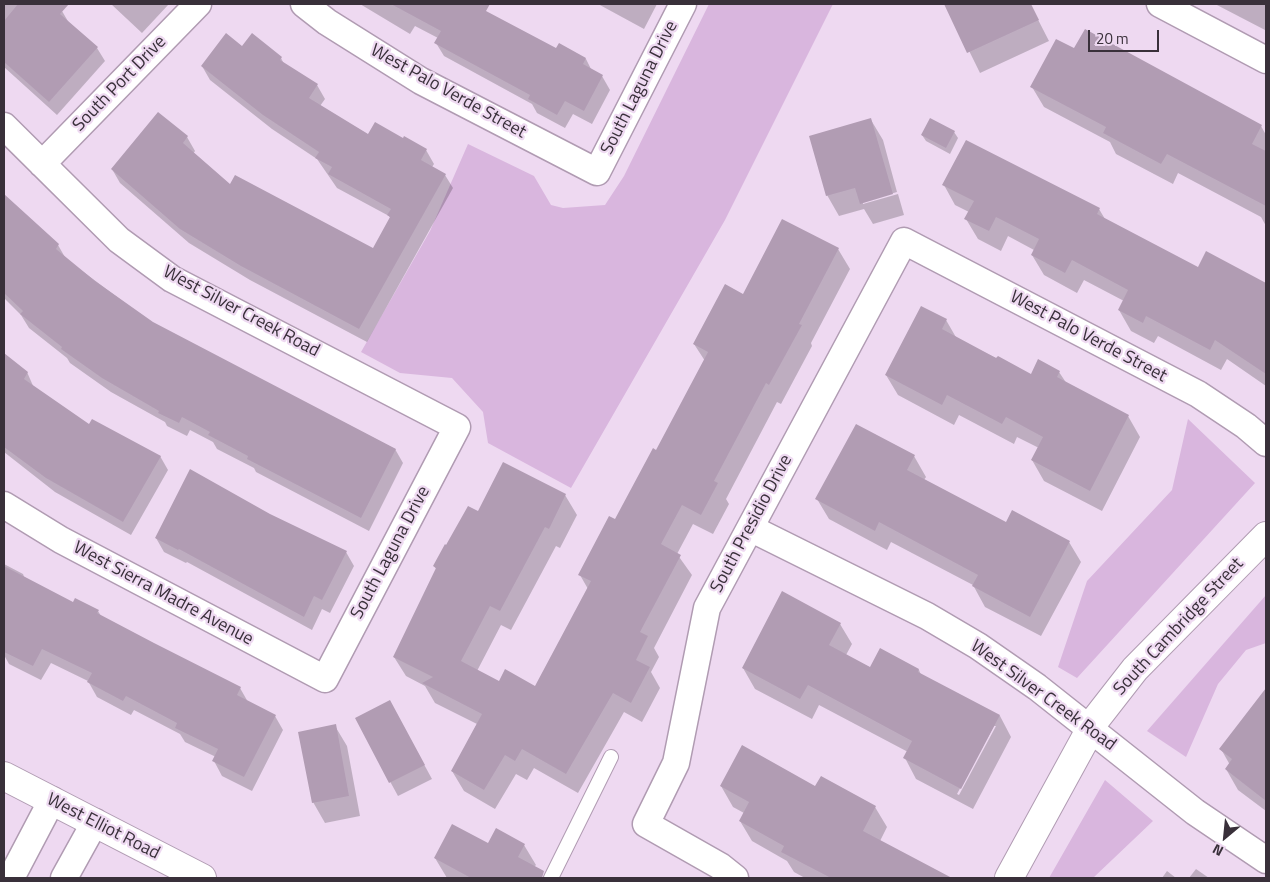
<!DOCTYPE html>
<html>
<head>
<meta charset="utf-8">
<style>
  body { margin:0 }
  #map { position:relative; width:1270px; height:882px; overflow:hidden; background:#eed9f1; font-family:"Titillium Web",sans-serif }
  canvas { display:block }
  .frame { position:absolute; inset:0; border:5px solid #39303a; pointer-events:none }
  .north { position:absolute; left:1200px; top:812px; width:50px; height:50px; -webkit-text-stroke:4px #eed9f1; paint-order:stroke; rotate:208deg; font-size:14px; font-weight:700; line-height:20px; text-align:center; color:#39303a }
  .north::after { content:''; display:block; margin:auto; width:18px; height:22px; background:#39303a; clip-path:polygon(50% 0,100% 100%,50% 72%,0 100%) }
  .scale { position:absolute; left:1088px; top:30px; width:71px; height:22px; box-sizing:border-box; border:2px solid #39303a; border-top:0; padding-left:6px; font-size:15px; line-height:18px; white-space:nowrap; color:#39303a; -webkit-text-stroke:4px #eed9f1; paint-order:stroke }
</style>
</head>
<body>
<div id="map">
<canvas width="1270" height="882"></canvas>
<div class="frame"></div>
<div class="north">N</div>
<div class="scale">20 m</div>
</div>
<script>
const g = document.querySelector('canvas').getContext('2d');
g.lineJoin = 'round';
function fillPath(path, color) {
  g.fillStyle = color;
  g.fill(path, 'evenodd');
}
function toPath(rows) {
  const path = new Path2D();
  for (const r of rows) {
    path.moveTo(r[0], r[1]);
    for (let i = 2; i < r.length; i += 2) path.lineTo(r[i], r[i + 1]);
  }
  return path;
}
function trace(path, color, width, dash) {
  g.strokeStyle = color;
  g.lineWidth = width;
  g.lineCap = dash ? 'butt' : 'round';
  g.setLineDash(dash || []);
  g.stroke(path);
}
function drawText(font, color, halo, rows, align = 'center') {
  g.font = font + ' "Titillium Web",sans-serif';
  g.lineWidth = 4.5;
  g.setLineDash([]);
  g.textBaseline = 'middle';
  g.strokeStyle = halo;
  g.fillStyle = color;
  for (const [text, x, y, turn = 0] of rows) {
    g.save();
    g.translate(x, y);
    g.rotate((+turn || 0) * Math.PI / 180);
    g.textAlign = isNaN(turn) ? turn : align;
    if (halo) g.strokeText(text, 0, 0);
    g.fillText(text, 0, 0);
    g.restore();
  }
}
fillPath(toPath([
  [709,4,833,4,725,220,571,488,488,443,483,412,452,378,400,373,361,352,430,231,468,144,534,176,551,205,563,208,605,205,624,176],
  [1188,419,1255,483,1077,678,1058,667,1087,581,1172,490],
  [1266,595,1266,643,1246,650,1218,684,1186,757,1147,731],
  [1105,780,1153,821,1093,878,1049,878]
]), '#d9b6de');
fillPath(toPath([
  [4,4,54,4,62,11,69,23,97,48,105,61,57,115,4,67],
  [111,4,169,4,142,33],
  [360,4,475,4,488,14,556,50,586,59,592,71,602,76,610,90,592,124,573,114,565,128,537,113,532,104,444,56,436,43,438,38,415,26,410,34],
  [598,4,657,4,644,29],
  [946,4,1030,4,1049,41,980,73],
  [1215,4,1266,4,1266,27,1265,30],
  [242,47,281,58,284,64,317,85,325,99,320,106,369,135,426,150,434,164,432,167,445,175,453,188,367,342,250,280,189,243,120,183,112,169,158,113,187,137,195,151,193,154,230,186,374,250,391,219,389,216,337,188,317,159,272,129,210,80,202,66],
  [1075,50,1261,126,1266,135,1266,226,1261,217,1178,173,1173,184,1116,154,1110,142,1044,107,1032,87],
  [871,120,883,140,897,192,863,202,863,204,898,194,904,215,873,224,864,209,839,216,827,195],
  [954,132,958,138,950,154,926,141,922,135],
  [944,185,1099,209,1105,219,1198,268,1262,282,1266,289,1266,386,1227,359,1221,370,1158,336,1154,343,1131,331,1119,310,1124,301,1084,280,1077,293,1044,275,1032,255,1034,250,1008,236,1001,251,978,239,966,219,969,212,955,205],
  [4,195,58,245,66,259,152,323,395,449,403,463,369,531,256,472,254,468,217,449,213,442,190,430,187,436,167,426,165,422,111,392,70,363,67,358,29,328,21,315,4,298],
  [838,249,850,269,811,343,812,346,781,404,777,402,726,499,729,504,713,534,693,524,677,554,692,575,654,648,659,657,651,672,660,688,642,722,624,712,578,793,534,768,527,780,516,774,495,809,464,791,452,771,477,724,435,703,425,686,406,676,394,657,437,570,434,566,478,513,565,495,577,515,560,548,556,546,511,630,501,625,477,671,499,682,536,688,588,589,580,575,615,521,656,452,705,361,694,344,743,295],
  [946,320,957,339,1031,375,1059,372,1067,384,1128,416,1140,437,1102,511,1044,481,1032,460,1039,448,1017,437,1014,444,959,415,954,425,898,395,886,375],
  [4,355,27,372,34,388,89,426,160,456,168,470,131,535,55,492,4,452],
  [914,456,926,477,924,480,1006,524,1069,542,1081,562,1041,636,985,607,973,585,891,542,887,550,829,519,817,499],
  [270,516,346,552,354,566,330,613,322,609,312,630,187,562,186,563,164,552,156,538],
  [4,564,23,574,25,579,74,604,98,611,101,616,153,645,240,688,248,702,275,716,283,730,252,791,222,776,214,761,216,757,185,742,180,734,134,710,131,715,97,697,88,681,51,663,41,680,9,664,4,655],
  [840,624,852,644,846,655,871,668,919,670,921,675,1000,716,1011,737,973,809,916,779,905,758,908,752,819,705,812,719,755,689,743,668],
  [994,726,996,726,959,795,957,794],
  [1260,699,1266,704,1266,811,1238,790,1226,769,1230,765,1221,749],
  [397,715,432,779,398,796,356,719],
  [335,726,347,746,360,816,325,823,313,802],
  [721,786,816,788,875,807,887,827,880,841,946,878,805,878,794,872,787,861,752,841,740,821,744,813,733,807],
  [489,845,524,845,536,865,534,867,543,878,447,878,435,858],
  [1196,869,1209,878,1189,878],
  [1167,871,1176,878,1162,878]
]), '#0003');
fillPath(toPath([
  [18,4,69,4,60,14,98,47,49,102,4,62,4,21],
  [391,4,490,4,486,11,556,48,559,43,586,58,583,64,603,75,584,111,565,101,557,115,528,99,530,95,434,43,441,31],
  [944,4,1031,4,1039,20,967,53],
  [1085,29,1262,125,1252,144,1266,151,1266,206,1167,154,1161,164,1103,133,1106,127,1030,87,1056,39,1074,48],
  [226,33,242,46,252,33,282,57,280,60,318,84,309,98,368,134,375,122,403,138,404,136,427,149,421,160,446,174,359,329,241,266,180,229,111,169,158,112,188,136,183,143,230,184,235,175,373,248,390,217,387,215,391,209,328,174,332,167,315,158,319,152,263,115,201,66],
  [871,118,893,194,860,204,855,188,826,196,809,136],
  [930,118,955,131,946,148,921,135],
  [966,140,1100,208,1097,214,1198,267,1206,251,1266,283,1266,374,1215,340,1210,350,1146,316,1143,323,1118,310,1128,290,1072,260,1065,273,1031,255,1039,239,996,217,989,231,964,219,974,201,942,185],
  [4,194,59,244,56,249,95,281,153,322,396,449,361,518,247,459,248,456,208,435,210,432,182,417,179,423,158,413,159,411,102,378,61,349,62,347,20,314,23,311,4,293],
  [782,219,839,248,799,324,802,325,769,385,766,383,714,481,718,483,701,515,682,505,661,544,681,555,640,632,648,636,636,660,650,667,631,703,613,693,566,774,522,749,515,761,505,755,484,790,451,771,482,714,422,683,433,677,393,657,436,568,433,566,445,544,446,545,468,506,478,511,503,462,566,494,549,529,545,527,500,611,490,606,461,661,499,681,505,669,535,686,591,581,578,575,609,516,615,519,653,448,656,450,708,352,693,344,725,284,743,294],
  [921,306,947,319,942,329,996,358,998,356,1031,374,1038,359,1060,371,1057,377,1129,415,1090,491,1031,460,1043,437,1006,417,1002,424,947,395,942,405,885,375],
  [4,353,28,372,24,379,89,424,92,419,161,456,123,522,46,478,4,447],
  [856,424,915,455,907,470,1006,522,1012,510,1070,541,1030,617,972,586,978,575,879,522,875,531,815,499],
  [190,469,270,514,347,551,322,600,314,596,304,617,179,549,178,550,155,538],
  [4,566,73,602,75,598,99,610,97,613,154,643,241,687,237,695,276,715,244,777,212,761,218,749,175,728,177,723,126,696,123,701,87,682,92,673,42,649,33,666,4,652],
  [782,591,841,623,829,645,870,667,880,648,919,669,918,672,1000,715,961,789,903,758,912,741,808,685,800,699,742,668],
  [1266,688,1266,801,1225,769,1232,759,1219,749],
  [390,700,425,765,389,783,355,718],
  [336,724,349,796,312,803,298,732],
  [742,745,815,786,821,776,876,806,863,831,952,878,831,878,781,852,784,846,739,821,749,802,720,786],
  [452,824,488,843,496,828,525,844,518,857,544,871,542,878,471,878,434,858]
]), '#b19cb3');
const lane = toPath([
  [551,878,611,757]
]);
const street = toPath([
  [304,4,327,22,421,81,597,172,683,4],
  [1160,4,1266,60],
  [4,126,119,240,172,279,457,427,325,679,61,540,4,505],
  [42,164,198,4],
  [750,528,927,616,978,646,1037,687,1195,812,1266,860],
  [11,878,52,800],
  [64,878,95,822],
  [735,878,720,866,646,824,676,763,707,608,904,241,1198,394,1246,426,1266,443]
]);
const secondary = toPath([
  [4,776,202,878],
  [1009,878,1096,719,1135,669,1266,536]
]);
trace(lane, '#b09bb2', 16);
trace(street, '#b09bb2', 29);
trace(secondary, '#b09bb2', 30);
trace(lane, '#fff', 14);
trace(street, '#fff', 26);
trace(secondary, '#fff', 28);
drawText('18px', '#39303a', '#eed9f1', [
  ["South Port Drive",120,84,-46],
  ["South Laguna Drive",640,88,-63],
  ["West Palo Verde Street",448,92,29],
  ["West Silver Creek Road",241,312,28],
  ["West Palo Verde Street",1088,337,28],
  ["South Presidio Drive",752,524,-62],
  ["South Laguna Drive",391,553,-62],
  ["West Sierra Madre Avenue",163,594,28],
  ["South Cambridge Street",1179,627,-47],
  ["West Silver Creek Road",1043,696,36],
  ["West Elliot Road",103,827,27]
]);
</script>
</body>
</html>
